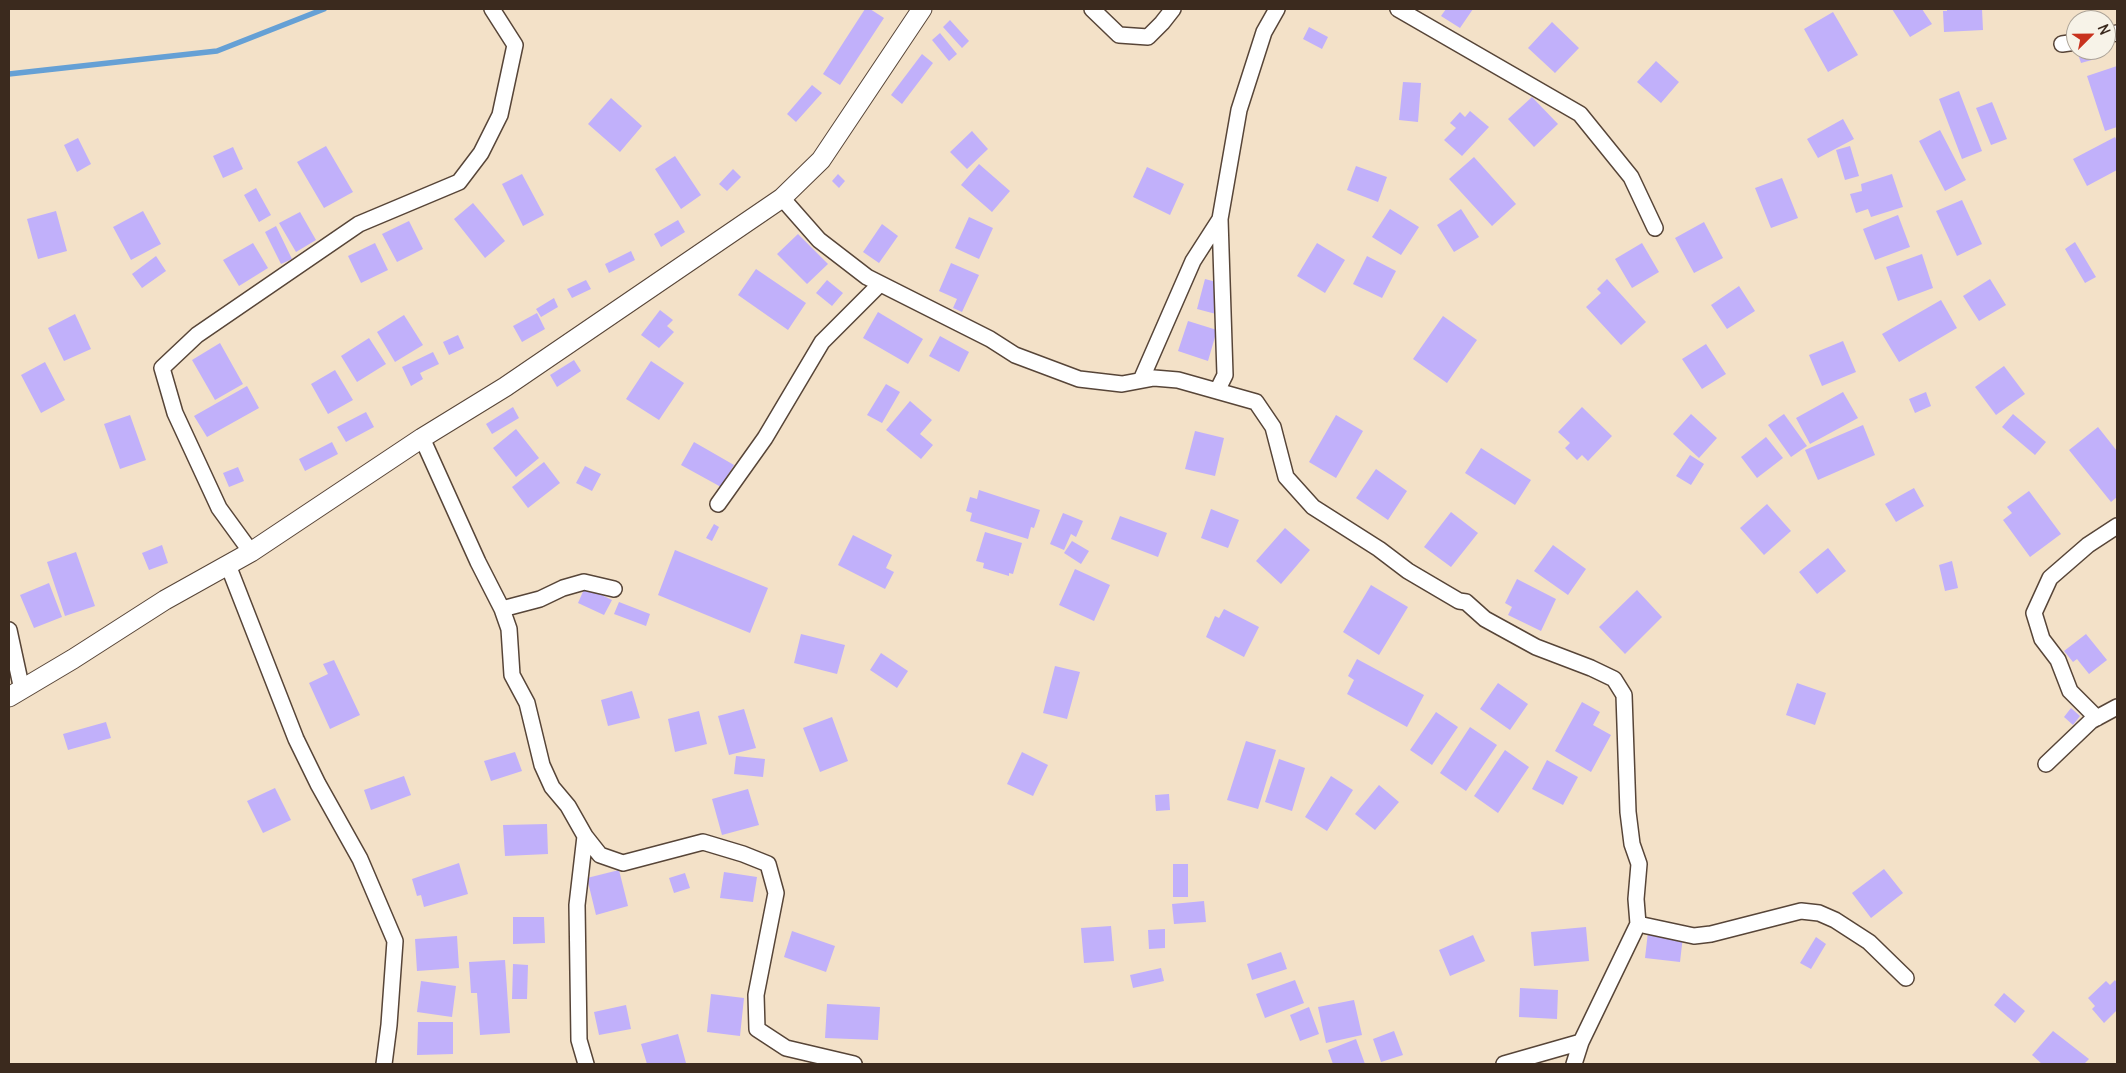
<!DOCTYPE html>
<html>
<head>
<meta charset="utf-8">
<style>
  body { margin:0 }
  #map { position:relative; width:2126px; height:1073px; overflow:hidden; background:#f3e1c8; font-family:Delius,sans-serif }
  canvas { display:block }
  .frame { position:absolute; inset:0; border:10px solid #3b2a1e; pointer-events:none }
  .north { position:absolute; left:2066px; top:10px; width:50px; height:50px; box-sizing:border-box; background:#f7f3e8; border:1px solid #aca397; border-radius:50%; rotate:67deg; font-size:14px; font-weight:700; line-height:20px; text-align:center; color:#3b2a1e }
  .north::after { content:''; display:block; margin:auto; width:18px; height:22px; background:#c8321e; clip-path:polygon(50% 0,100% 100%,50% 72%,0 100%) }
</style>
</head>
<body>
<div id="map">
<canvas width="2126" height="1073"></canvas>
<div class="frame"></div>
<div class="north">N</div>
</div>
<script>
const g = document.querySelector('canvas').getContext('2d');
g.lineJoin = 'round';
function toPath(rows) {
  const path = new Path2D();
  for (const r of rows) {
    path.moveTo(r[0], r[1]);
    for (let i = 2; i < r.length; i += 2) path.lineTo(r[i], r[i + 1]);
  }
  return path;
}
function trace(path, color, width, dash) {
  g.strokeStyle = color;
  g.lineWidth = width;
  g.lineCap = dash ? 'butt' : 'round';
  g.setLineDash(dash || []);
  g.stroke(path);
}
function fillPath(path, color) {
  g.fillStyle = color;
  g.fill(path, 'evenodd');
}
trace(toPath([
  [9,74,217,51,324,9]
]), '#65a0d5', 5.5);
fillPath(toPath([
  [865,9,870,9,884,18,840,85,823,74],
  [1446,9,1473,9,1460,28,1441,16],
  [1892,9,1922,9,1932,24,1910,37],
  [1947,9,1982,9,1983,30,1944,32,1943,11,1947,11],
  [1833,12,1858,55,1828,72,1804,29],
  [950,20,969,41,962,48,943,27],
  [1552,22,1579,48,1555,73,1528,48],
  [1309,27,1328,37,1322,49,1303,39],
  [940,33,957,54,949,61,932,40],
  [2096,50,2099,58,2081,63,2077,51],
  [922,54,933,63,902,104,891,95],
  [1656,61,1679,82,1661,103,1637,82],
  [2117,66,2117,127,2105,131,2087,76],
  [1403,82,1421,83,1418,122,1399,120],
  [812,85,822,93,796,122,787,114],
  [1959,91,1982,151,1962,159,1939,99],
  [1532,97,1558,124,1534,147,1508,119],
  [611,98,642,126,620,152,588,124],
  [1992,102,2007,139,1991,145,1976,108],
  [1470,111,1489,127,1462,156,1444,140,1456,128,1450,123,1460,112,1465,117],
  [1843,119,1854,139,1818,158,1807,139],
  [1940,130,1966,180,1945,191,1919,141],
  [972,131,988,149,967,169,950,152],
  [2115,137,2117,141,2117,170,2087,186,2073,159],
  [78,138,91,164,77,172,64,145],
  [326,146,353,192,324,208,297,162],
  [1850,146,1859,176,1845,180,1836,150],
  [233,147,243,169,223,178,213,156],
  [675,156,701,195,681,209,655,169],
  [1474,157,1516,204,1492,226,1449,179],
  [979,164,1010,191,992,212,961,185],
  [1356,166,1387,177,1378,202,1347,190],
  [1147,167,1184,184,1170,215,1133,197],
  [733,169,741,177,727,191,719,184],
  [522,174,544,215,523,226,502,184],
  [838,174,845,181,839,188,832,181],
  [1892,174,1903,207,1871,217,1868,209,1856,213,1850,194,1862,191,1861,184],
  [1782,178,1798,218,1771,228,1755,188],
  [256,188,271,215,259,222,244,195],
  [1962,200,1982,244,1957,256,1936,211],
  [473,203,505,241,485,258,454,219],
  [1390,209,1419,227,1401,255,1372,237],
  [1461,209,1479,237,1454,252,1437,225],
  [56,211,67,251,38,259,27,219],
  [143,211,161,244,131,260,113,227],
  [300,212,316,240,296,252,279,223],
  [1898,215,1910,247,1875,260,1863,229],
  [969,217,993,228,979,259,955,248],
  [678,220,685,232,661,247,654,234],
  [409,221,423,249,397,262,382,234],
  [1704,222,1723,258,1694,273,1675,238],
  [882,224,898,236,879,263,863,252],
  [276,226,292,259,281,264,265,232],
  [798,234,828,264,807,284,777,254],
  [2075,242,2096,277,2085,283,2065,249],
  [253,243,268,268,239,286,223,260],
  [375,243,388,270,361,283,348,256],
  [1317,243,1345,260,1325,293,1297,276],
  [1642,243,1659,272,1632,288,1615,259],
  [631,251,635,260,609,273,605,264],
  [1922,254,1933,288,1898,301,1886,267],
  [156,256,166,271,142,288,132,274],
  [1367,256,1396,271,1382,298,1353,284],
  [951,263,979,275,962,312,953,308,957,299,939,291],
  [756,269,806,303,788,330,738,295],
  [1205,279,1224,284,1216,314,1197,309],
  [1607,279,1646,322,1621,345,1586,307,1601,293,1597,289],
  [1990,279,2006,305,1979,321,1963,296],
  [586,280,591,289,572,298,567,289],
  [827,280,843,293,832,306,816,293],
  [1739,286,1755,311,1727,329,1711,305],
  [554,298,558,307,541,317,536,309],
  [1941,300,1957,328,1899,362,1882,334],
  [660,310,673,320,667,326,674,332,659,348,641,335],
  [878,312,923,339,908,364,863,338],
  [537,313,545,329,522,342,513,326],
  [75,314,91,349,64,361,48,328],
  [404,315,423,345,395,362,377,332],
  [1443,316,1477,340,1447,383,1413,359],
  [1188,321,1217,330,1208,361,1178,351],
  [458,335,464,348,449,355,443,342],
  [940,336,969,352,959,372,929,356],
  [369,338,386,364,357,382,341,356],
  [1843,341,1856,372,1822,386,1809,355],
  [220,343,243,384,215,400,192,360],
  [1706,344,1726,374,1702,389,1682,359],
  [433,352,439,364,420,373,423,379,411,386,402,367],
  [574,360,581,371,557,387,550,375],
  [651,361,684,383,659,420,626,399],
  [45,362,65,400,41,413,21,375],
  [2004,366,2025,394,1996,415,1975,387],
  [335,370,353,400,328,414,311,384],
  [886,384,900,392,882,423,867,415],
  [247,386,259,408,207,437,194,416],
  [1843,392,1858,418,1810,444,1796,418],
  [1926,392,1931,406,1915,413,1909,399],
  [910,401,932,420,920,434,933,445,921,459,886,430],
  [513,407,519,418,492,434,486,424],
  [1582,407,1612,436,1588,461,1582,455,1577,460,1565,448,1570,443,1558,432],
  [366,412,374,427,346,442,337,427],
  [1691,414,1717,438,1699,458,1673,434],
  [1784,414,1807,446,1791,457,1768,425],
  [2013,414,2046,442,2035,455,2002,427],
  [130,415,146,460,120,469,104,424],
  [1336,415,1363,431,1336,478,1309,462],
  [1863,425,1875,455,1818,480,1805,450],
  [2098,427,2117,451,2117,497,2111,502,2069,450],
  [516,429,539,458,516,477,493,448],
  [1195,431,1224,438,1215,476,1185,469],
  [1766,437,1783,458,1757,478,1741,457],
  [332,442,338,454,305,471,299,459],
  [694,442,734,465,721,487,681,465],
  [1481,448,1531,480,1515,505,1465,473],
  [1690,455,1704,464,1691,485,1676,476],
  [544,462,560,483,528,508,512,487],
  [585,466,601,474,592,491,576,483],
  [238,467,244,481,229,487,223,473],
  [1376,469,1407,491,1388,520,1356,498],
  [1914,488,1924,506,1896,522,1885,504],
  [979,490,1040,510,1034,528,1031,527,1028,539,970,521,972,513,966,511,970,497,977,499],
  [2029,491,2061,534,2030,557,2003,520,2012,513,2007,507],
  [1767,504,1791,531,1764,555,1740,528],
  [1211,509,1239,520,1228,548,1201,538],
  [1451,512,1478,533,1451,567,1424,547],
  [1063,513,1083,521,1076,537,1071,534,1064,550,1050,544],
  [1120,516,1167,533,1158,557,1111,539],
  [714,524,719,527,712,541,706,538],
  [1285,528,1310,550,1281,584,1256,561],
  [985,532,1022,543,1013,574,1009,573,1009,576,983,568,984,563,976,561],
  [853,535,892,555,886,568,894,572,885,589,838,565],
  [1072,541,1089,551,1081,564,1064,553],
  [162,545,168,563,149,570,142,553],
  [1553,545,1586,569,1568,595,1534,571],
  [1828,548,1846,571,1817,594,1799,572],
  [675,550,768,588,750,633,658,595],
  [76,552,95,606,65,616,47,562],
  [1952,561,1958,588,1945,591,1939,565],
  [1075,569,1110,585,1094,621,1059,605],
  [1517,579,1556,599,1541,631,1508,615,1512,607,1505,603],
  [49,583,62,617,34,628,20,595],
  [1371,585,1408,607,1379,655,1343,632],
  [585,587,612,600,604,615,578,603],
  [1637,590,1662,617,1625,654,1599,627],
  [619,602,650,614,646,626,614,614],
  [1224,609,1259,627,1244,657,1206,637,1215,616,1219,618],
  [801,634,845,645,837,674,794,663],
  [2086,634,2107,660,2089,674,2077,659,2073,662,2064,651],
  [881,653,908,671,897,688,870,670],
  [1357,659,1424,695,1407,727,1347,694,1354,680,1348,676],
  [334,660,360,715,330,729,309,683,328,674,323,664],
  [1055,666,1080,672,1067,719,1043,713],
  [1498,683,1528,704,1510,730,1480,709],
  [1797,683,1826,693,1815,725,1786,715],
  [632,691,640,718,608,726,601,700],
  [1582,702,1600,712,1593,725,1611,735,1591,772,1555,751],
  [2071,708,2080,716,2073,725,2064,717],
  [744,709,756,748,729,755,718,716],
  [699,711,707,744,675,752,668,719],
  [1436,712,1458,727,1432,765,1410,750],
  [832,717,848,761,820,772,803,728],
  [106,722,111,738,68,750,63,734],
  [1470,727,1497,745,1466,791,1440,773],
  [1246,741,1276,750,1258,809,1227,800],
  [1505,750,1529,767,1498,813,1474,796],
  [515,752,522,771,491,781,484,761],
  [1022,752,1048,765,1033,796,1007,784],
  [736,756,765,759,763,777,734,774],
  [1279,759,1305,768,1292,811,1265,802],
  [1547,760,1578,777,1563,805,1532,789],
  [404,776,411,795,371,810,364,790],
  [1331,776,1353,790,1327,831,1305,817],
  [1379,785,1399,802,1375,830,1355,814],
  [275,788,291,820,263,833,247,801],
  [748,789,759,825,722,835,712,799],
  [1169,794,1170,810,1156,811,1155,795],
  [547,824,548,854,505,856,503,825],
  [459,863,468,894,424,907,421,895,417,896,412,879],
  [1173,864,1188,864,1188,897,1173,897],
  [1884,869,1903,893,1871,918,1852,893],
  [619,870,628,906,596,915,587,878],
  [724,872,757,877,753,902,720,898],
  [685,873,690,888,674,893,669,878],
  [1204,901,1206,922,1174,924,1172,904],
  [513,917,544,917,545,943,513,944],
  [1111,926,1114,961,1084,963,1081,928],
  [1586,927,1589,961,1534,966,1531,932],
  [1165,929,1165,948,1149,949,1148,930],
  [792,931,835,946,826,972,784,957],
  [1648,932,1683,936,1680,962,1645,958],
  [1473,935,1485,961,1450,976,1439,950],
  [457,936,459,968,417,971,415,939],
  [1816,937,1826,944,1811,969,1800,963],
  [1281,952,1287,969,1252,980,1247,964],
  [505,960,510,1033,480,1035,477,993,471,993,469,962],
  [513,964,528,965,527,999,512,999],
  [1161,968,1164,981,1133,988,1130,975],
  [1295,980,1304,1003,1265,1018,1256,994],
  [2115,980,2117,983,2117,1010,2104,1023,2092,1009,2095,1006,2088,998,2106,981,2110,985],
  [421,981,456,986,452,1017,417,1012],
  [1520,988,1558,990,1557,1019,1519,1017],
  [2004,993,2025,1011,2015,1023,1994,1005],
  [711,994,744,998,740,1036,707,1032],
  [1354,1000,1362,1035,1326,1043,1318,1007],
  [827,1004,880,1007,878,1040,825,1038],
  [626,1005,631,1029,599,1035,594,1012],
  [1309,1007,1319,1034,1300,1041,1290,1015],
  [418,1022,453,1022,453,1054,417,1055],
  [1394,1031,1403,1055,1381,1062,1373,1039],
  [2053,1031,2089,1059,2084,1064,2042,1064,2032,1055],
  [678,1034,686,1063,647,1064,641,1044],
  [1356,1039,1365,1064,1333,1064,1328,1050]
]), '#c1b0fa');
const minor = toPath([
  [1092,9,1119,35,1148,37,1162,23,1173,9],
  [1398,9,1580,114,1631,177,1655,228],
  [2106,35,2117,33],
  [2062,44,2076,42],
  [782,198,819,240,867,277,990,339,1015,355,1079,379,1122,384,1154,378,1178,380,1256,402,1273,427,1286,477,1313,507,1379,549,1408,571,1459,601,1466,602,1485,619,1536,647,1591,668,1614,679,1624,695,1628,812,1632,844,1639,864,1636,899,1638,924,1581,1042,1574,1064],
  [1141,380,1193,261,1220,219],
  [1217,391,1225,375,1220,219,1239,110,1264,32,1277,9],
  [422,438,478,562,502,609,509,629,512,675,527,703,542,765,552,787,568,806,585,836,600,855,623,863,703,842,743,854,768,864,776,893,756,995,757,1029,786,1048,854,1064],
  [718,504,765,438,822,342,880,284],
  [251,552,219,508,175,413,162,368,197,335,359,224,459,182,481,153,500,115,515,45,492,9],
  [228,565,296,739,318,784,360,859,395,941,389,1025,384,1064],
  [502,609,540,599,563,588,584,582,614,589],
  [9,630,22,690],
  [2097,718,2070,691,2058,660,2042,639,2034,613,2050,578,2088,545,2117,526],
  [2046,764,2091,721,2117,707],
  [585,836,577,905,579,1040,586,1064],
  [1638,924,1694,936,1711,934,1801,911,1819,913,1835,920,1869,942,1906,978],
  [1504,1064,1581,1042]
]);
const tertiary = toPath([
  [9,697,73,659,165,600,251,552,422,438,505,387,782,198,821,160,922,9]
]);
trace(minor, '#574538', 18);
trace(tertiary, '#574538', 21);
trace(minor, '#fff', 15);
trace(tertiary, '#fff', 19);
</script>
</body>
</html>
